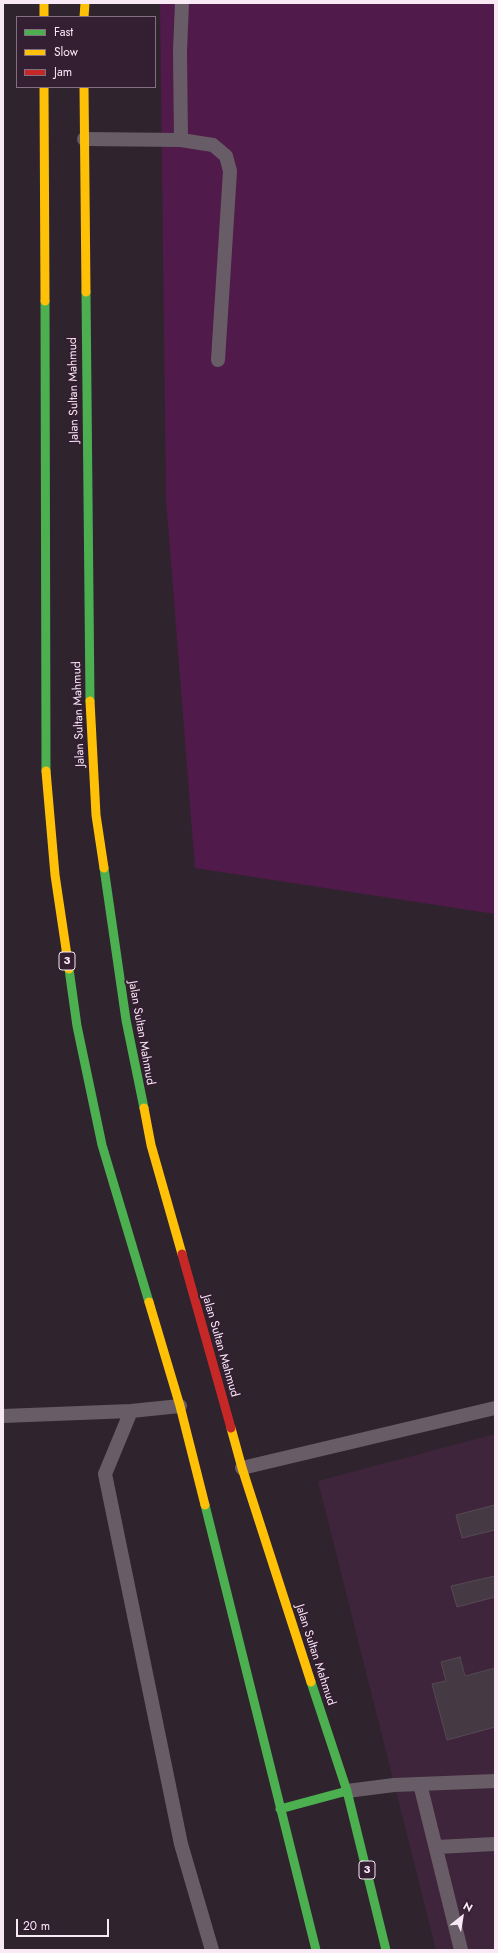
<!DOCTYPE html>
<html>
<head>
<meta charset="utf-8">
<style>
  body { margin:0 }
  #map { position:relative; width:498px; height:1953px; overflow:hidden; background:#2f232e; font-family:Jost,sans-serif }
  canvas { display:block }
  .frame { position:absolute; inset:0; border:4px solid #f8e9f5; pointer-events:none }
  .legend { position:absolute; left:16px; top:16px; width:140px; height:72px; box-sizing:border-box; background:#341e31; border:1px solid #826f7f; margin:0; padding:5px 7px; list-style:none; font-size:12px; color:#f8e9f5 }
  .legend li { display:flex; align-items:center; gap:8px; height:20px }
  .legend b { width:20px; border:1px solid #826f7f }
  .north { position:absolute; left:442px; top:1897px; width:40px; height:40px; -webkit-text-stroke:3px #341e31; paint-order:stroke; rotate:30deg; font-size:11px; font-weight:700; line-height:16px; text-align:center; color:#f8e9f5 }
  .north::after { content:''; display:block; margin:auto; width:14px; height:18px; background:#f8e9f5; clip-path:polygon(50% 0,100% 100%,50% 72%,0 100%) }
  .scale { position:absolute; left:16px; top:1919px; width:93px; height:18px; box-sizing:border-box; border:2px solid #f8e9f5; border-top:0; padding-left:5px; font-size:12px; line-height:14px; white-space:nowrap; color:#f8e9f5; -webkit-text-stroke:3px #341e31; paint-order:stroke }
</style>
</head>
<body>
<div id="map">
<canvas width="498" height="1953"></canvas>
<div class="frame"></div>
<ul class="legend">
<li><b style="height:5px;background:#4caf50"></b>Fast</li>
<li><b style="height:5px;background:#ffc107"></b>Slow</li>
<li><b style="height:5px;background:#c62828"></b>Jam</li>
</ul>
<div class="north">N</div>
<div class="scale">20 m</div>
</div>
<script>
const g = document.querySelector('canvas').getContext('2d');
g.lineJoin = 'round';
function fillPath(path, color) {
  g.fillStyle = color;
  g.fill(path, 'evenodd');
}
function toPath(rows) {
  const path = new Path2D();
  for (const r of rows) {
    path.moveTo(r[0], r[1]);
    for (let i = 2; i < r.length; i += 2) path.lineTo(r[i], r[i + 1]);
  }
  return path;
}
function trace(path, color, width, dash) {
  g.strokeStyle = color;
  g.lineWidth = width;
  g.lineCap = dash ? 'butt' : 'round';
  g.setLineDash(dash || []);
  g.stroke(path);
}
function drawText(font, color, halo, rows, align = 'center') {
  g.font = font + ' Jost,sans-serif';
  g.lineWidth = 4;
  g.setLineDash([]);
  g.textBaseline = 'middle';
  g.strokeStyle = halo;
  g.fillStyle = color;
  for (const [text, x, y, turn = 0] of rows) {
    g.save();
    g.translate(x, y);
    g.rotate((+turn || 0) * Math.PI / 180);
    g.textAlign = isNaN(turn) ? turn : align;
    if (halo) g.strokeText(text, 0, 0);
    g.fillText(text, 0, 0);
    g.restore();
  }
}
fillPath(toPath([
  [495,1434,495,1950,436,1950,318,1481]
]), '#3f253b');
fillPath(toPath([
  [160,3,495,3,495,914,195,868,166,499]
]), '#501b4b');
const building = toPath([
  [495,1505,495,1530,462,1538,456,1515,495,1505],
  [495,1576,495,1597,457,1607,451,1586,495,1576],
  [460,1657,465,1676,495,1668,495,1727,447,1740,432,1684,446,1681,441,1662,460,1657]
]);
fillPath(building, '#453a43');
trace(building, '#554953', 1);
trace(toPath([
  [84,139,181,140,180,51,182,3],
  [181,140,213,145,226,156,230,171,218,360],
  [131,1411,105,1474,181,1844,212,1950],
  [3,1416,131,1411,180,1406],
  [242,1468,495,1408],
  [420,1784,461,1950],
  [347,1791,394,1785,495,1781],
  [437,1847,495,1844]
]), '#685d66', 14);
trace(toPath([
  [86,292,90,701],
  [45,301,46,771],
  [104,868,126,1020,144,1108],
  [69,969,77,1026,102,1145,149,1302],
  [205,1505,316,1950],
  [311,1682,347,1791,386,1950],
  [280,1809,347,1791]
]), '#4caf50', 9);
trace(toPath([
  [44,3,44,17],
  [84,17,85,3],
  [44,87,45,301],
  [84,87,86,292],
  [90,701,96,815,104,868],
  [46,771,55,875,69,969],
  [144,1108,151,1145,182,1254],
  [149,1302,180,1406,205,1505],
  [231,1428,242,1468,311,1682]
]), '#ffc107', 9);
trace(toPath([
  [182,1254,231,1428]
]), '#c62828', 9);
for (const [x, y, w] of [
  [67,961,16],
  [367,1870,16]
]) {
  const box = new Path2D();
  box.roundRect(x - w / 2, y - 9, w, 18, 3);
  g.fillStyle = '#341e31';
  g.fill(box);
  trace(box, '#f8e9f5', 1);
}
drawText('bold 11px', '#f8e9f5', null, [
  ["3",67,961],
  ["3",367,1870]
]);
drawText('12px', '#f8e9f5', '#341e31', [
  ["Jalan Sultan Mahmud",74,390,-91],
  ["Jalan Sultan Mahmud",79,714,-92],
  ["Jalan Sultan Mahmud",141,1033,80],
  ["Jalan Sultan Mahmud",220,1346,74],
  ["Jalan Sultan Mahmud",315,1655,72]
]);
</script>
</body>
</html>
